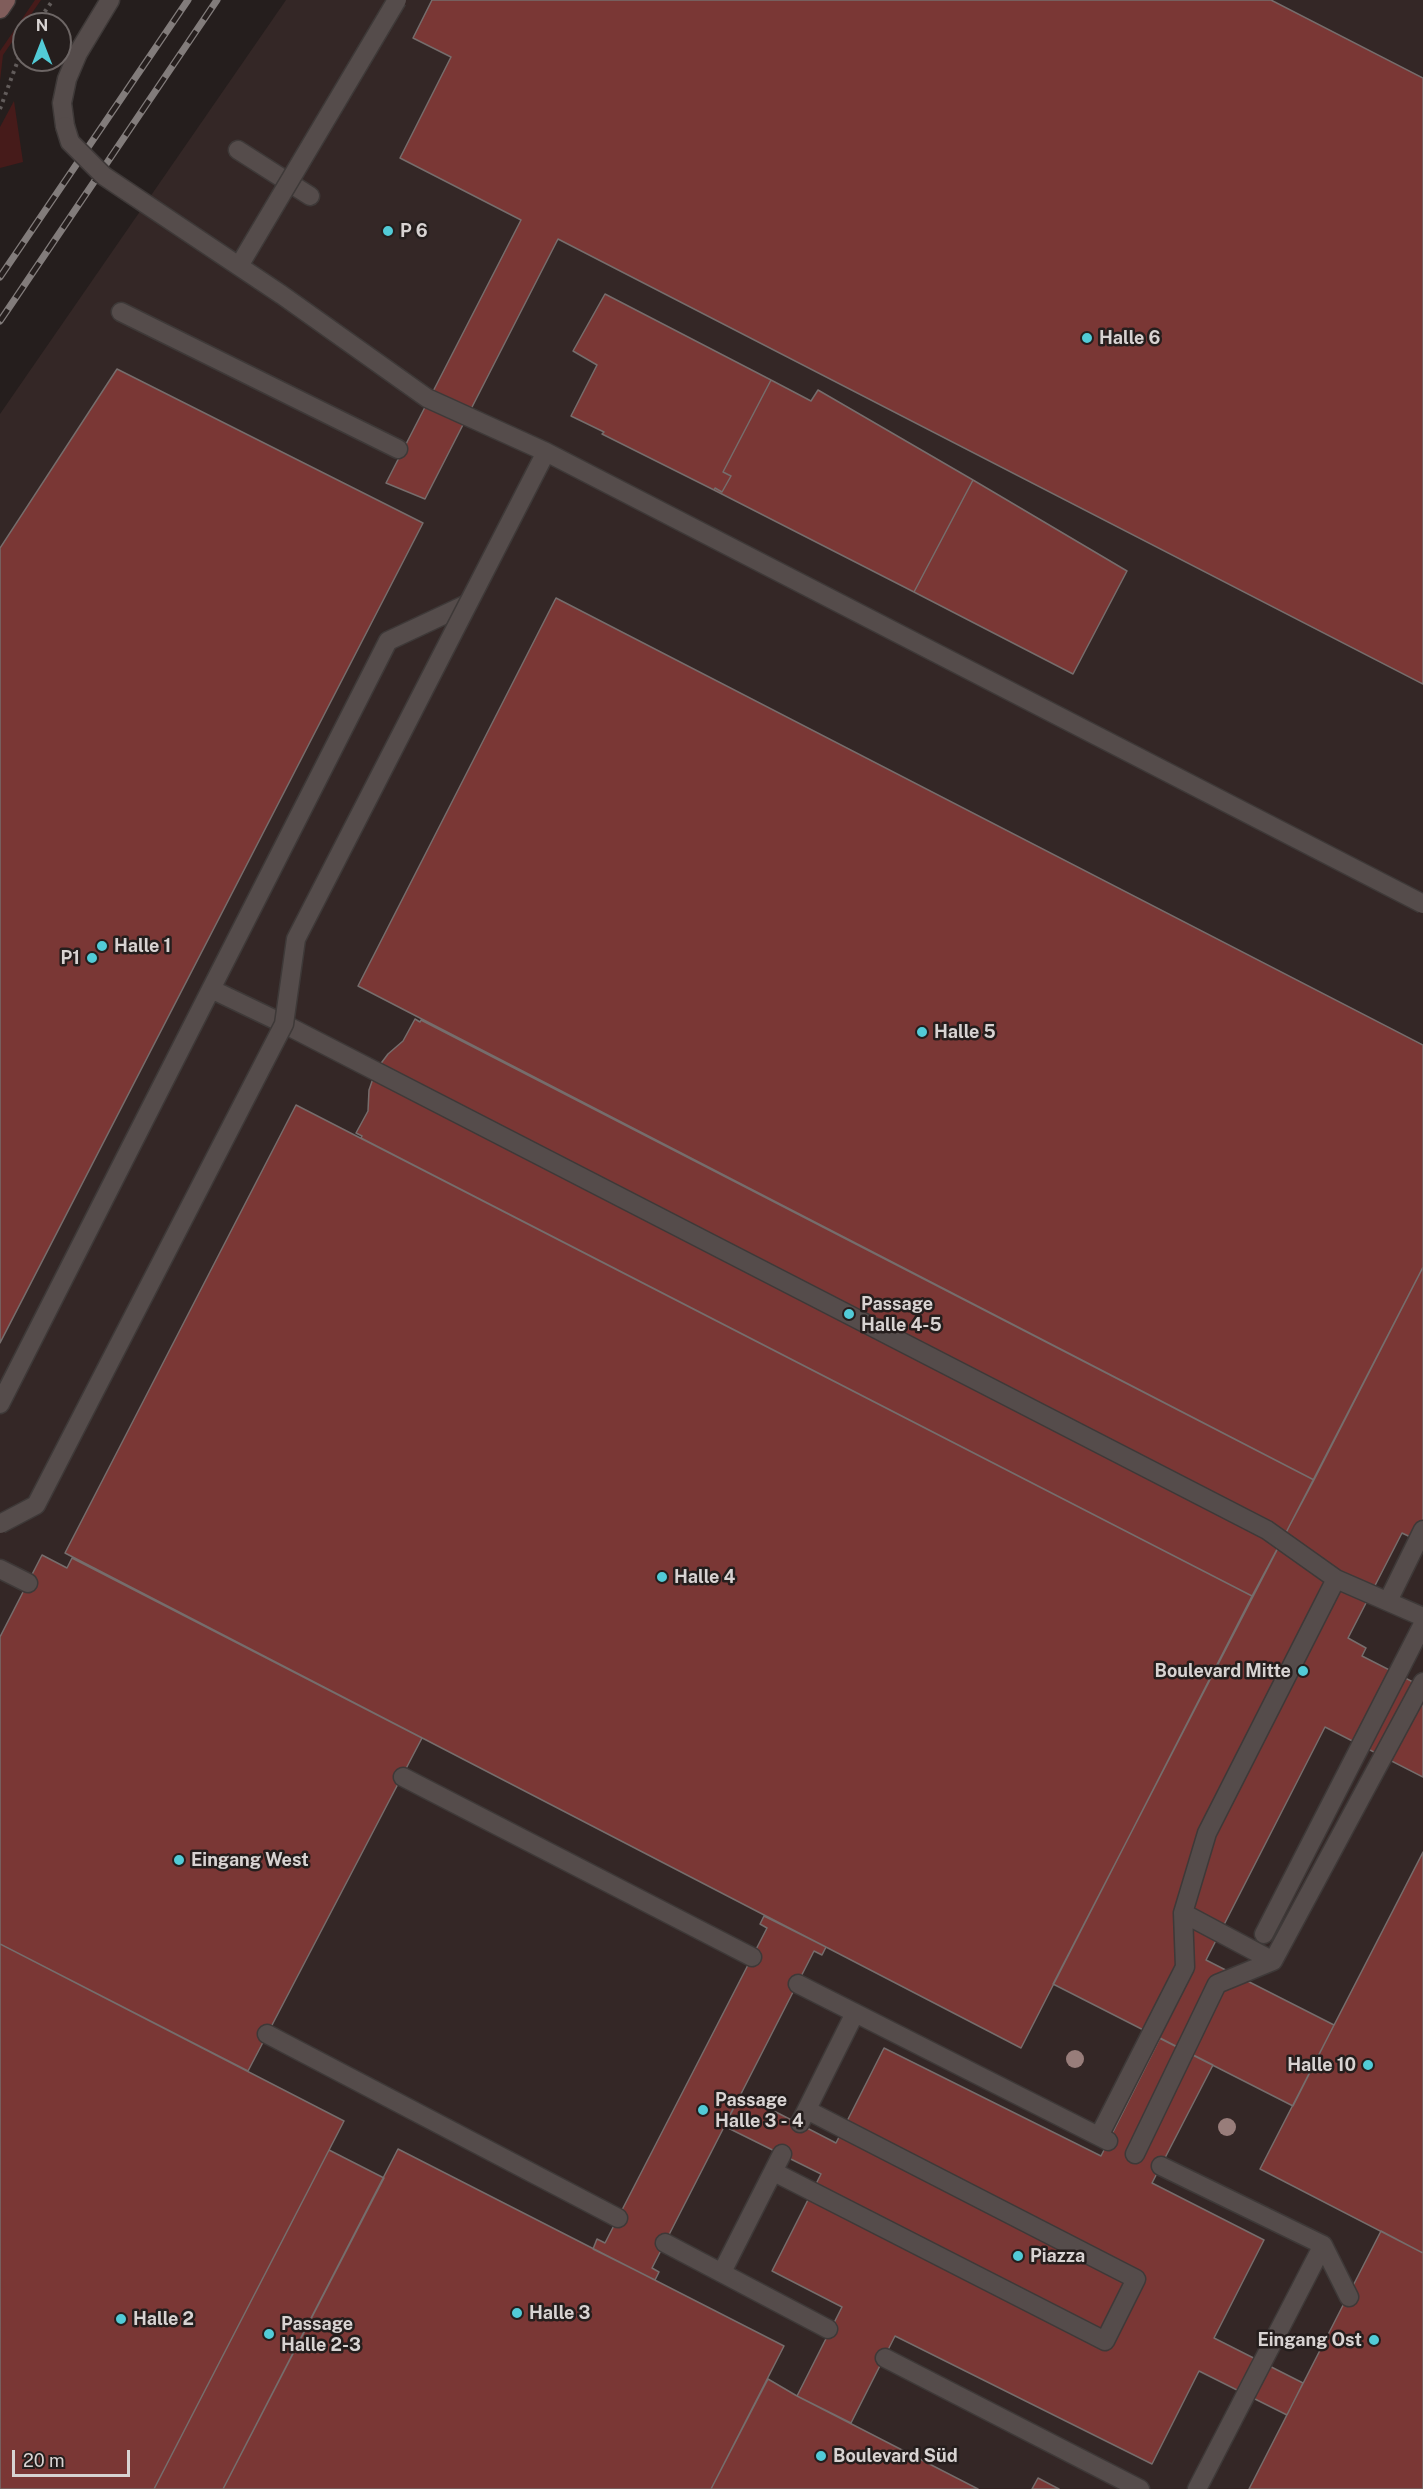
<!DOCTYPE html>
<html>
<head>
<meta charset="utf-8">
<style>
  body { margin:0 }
  #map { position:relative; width:1423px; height:2489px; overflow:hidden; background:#251e1d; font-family:"Public Sans",sans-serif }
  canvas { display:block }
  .north { position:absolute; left:12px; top:12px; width:60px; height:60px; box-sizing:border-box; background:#251e1d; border:2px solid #6d6665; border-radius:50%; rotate:0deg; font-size:16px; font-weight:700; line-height:24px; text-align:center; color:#d8d3d2 }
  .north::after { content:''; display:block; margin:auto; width:21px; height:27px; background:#52cbd7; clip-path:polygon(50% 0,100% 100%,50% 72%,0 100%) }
  .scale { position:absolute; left:12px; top:2450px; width:118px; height:27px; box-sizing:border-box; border:3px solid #d8d3d2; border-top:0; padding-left:8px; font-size:18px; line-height:21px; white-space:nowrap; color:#d8d3d2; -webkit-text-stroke:4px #251e1d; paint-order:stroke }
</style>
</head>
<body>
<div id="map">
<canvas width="1423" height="2489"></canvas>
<div class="north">N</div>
<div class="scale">20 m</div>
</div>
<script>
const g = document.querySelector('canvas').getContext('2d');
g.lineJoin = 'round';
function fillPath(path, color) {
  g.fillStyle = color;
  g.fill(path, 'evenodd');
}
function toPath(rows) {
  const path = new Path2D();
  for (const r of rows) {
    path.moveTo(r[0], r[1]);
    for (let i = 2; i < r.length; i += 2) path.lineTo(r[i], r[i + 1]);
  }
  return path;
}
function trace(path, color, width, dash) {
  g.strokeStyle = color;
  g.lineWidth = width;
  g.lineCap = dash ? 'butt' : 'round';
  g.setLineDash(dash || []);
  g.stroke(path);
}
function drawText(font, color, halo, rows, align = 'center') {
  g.font = font + ' "Public Sans",sans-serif';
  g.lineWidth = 5;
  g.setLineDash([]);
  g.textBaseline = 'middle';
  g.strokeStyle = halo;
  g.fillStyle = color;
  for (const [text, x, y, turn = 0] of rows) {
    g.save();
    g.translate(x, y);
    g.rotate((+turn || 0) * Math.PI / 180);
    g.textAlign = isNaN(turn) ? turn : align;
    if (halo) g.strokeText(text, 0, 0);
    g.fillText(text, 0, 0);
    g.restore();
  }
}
fillPath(toPath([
  [286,0,1423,0,1423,2489,0,2489,0,414]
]), '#342726');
fillPath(toPath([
  [35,0,41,0,3,55,0,81,0,51],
  [14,101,23,162,0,168,0,127]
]), '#461b1a');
const building = toPath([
  [432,0,1271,0,1423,78,1423,684,558,239,425,499,386,483,521,220,400,158,451,57,413,38,432,0],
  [605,294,771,380,723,472,731,476,722,492,715,488,714,490,602,434,604,432,571,416,597,365,573,351,605,294],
  [117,369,423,523,0,1343,0,548,117,369],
  [771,380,811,401,818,390,973,480,914,592,714,490,715,488,722,492,731,476,723,472,771,380],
  [973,480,1127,571,1073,674,914,592,973,480],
  [556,598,1423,1045,1423,1267,1314,1480,358,986,556,598],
  [415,1019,420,1022,421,1020,1314,1480,1252,1596,361,1138,362,1136,356,1133,368,1111,369,1090,376,1070,388,1054,403,1041,415,1019],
  [296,1105,1252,1596,1021,2048,65,1553,296,1105],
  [1423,1267,1423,1537,1421,1542,1402,1533,1348,1638,1366,1648,1362,1656,1423,1687,1423,1777,1325,1727,1206,1960,1334,2025,1293,2106,1053,1984,1423,1267],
  [42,1555,67,1568,72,1558,422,1738,248,2071,0,1944,0,1637,42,1555],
  [1423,1852,1423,2253,1260,2169,1423,1852],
  [764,1916,826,1947,822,1955,814,1951,652,2268,659,2272,655,2280,593,2249,597,2239,605,2243,767,1928,760,1924,764,1916],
  [0,1944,344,2121,154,2489,0,2489,0,1944],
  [1160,2038,1213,2065,1152,2183,1264,2240,1214,2338,1303,2383,1287,2415,1199,2371,1152,2464,895,2336,851,2423,797,2396,842,2307,772,2271,821,2174,724,2126,741,2094,836,2143,884,2048,1101,2156,1160,2038],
  [398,2149,784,2346,711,2489,223,2489,398,2149],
  [329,2150,384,2178,223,2489,154,2489,329,2150],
  [1381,2231,1423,2253,1423,2489,1249,2489,1381,2231],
  [768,2379,797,2396,978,2489,711,2489,768,2379],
  [1038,2478,1059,2489,1032,2489,1038,2478]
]);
fillPath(building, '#7a3735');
trace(building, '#766d6c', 1.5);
const lane = toPath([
  [65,126,62,103,67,79,78,53,110,0],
  [238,150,310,196],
  [121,312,398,449],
  [211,989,284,1024,1267,1530,1336,1579,1423,1617],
  [0,1404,388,641,467,604],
  [0,1569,28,1583],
  [1388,1601,1423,1530],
  [403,1777,752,1957],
  [1183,1913,1273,1961],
  [1264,1934,1423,1624],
  [798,1984,1108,2141],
  [267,2034,618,2218],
  [800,2123,855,2013],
  [1099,2136,1185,1967,1183,1913,1207,1833,1336,1579],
  [1135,2154,1217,1984,1273,1961,1423,1682],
  [1161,2166,1323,2245,1349,2297],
  [774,2172,1105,2341,1136,2279,807,2110],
  [665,2243,828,2329],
  [722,2272,782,2154],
  [885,2358,1140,2489],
  [1197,2489,1323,2245]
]);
const secondary = toPath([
  [0,9,6,0]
]);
trace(lane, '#3e3938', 21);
trace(secondary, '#3e3938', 21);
trace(toPath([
  [36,24,53,0],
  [0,109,24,44]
]), '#625c5b', 4, [3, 4.5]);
trace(lane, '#554c4b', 18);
trace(secondary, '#805d5b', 18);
const rail = toPath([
  [0,277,188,0],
  [0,321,217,0]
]);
trace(rail, '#827c7b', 7);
trace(rail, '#251e1d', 4.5, [14]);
const laneBridge = toPath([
  [65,126,70,142,104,176,282,295,427,398,546,452,1423,904],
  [239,266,397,0],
  [0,1524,36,1505,284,1024,296,939,546,452]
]);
trace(laneBridge, '#3e3938', 21, []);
trace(laneBridge, '#554c4b', 18);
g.fillStyle = '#987d7a';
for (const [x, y] of [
  [1075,2059],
  [1227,2127]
]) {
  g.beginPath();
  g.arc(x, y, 9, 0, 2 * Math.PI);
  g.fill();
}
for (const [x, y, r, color] of [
  [388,231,6,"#52cbd7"],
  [1087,338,6,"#52cbd7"],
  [102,946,6,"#52cbd7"],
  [92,958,6,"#52cbd7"],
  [922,1032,6,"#52cbd7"],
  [849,1314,6,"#52cbd7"],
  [662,1577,6,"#52cbd7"],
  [1303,1671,6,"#52cbd7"],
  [179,1860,6,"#52cbd7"],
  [1368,2065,6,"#52cbd7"],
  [703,2110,6,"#52cbd7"],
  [1018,2256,6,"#52cbd7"],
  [517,2313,6,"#52cbd7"],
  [121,2319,6,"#52cbd7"],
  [269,2334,6,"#52cbd7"],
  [1374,2340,6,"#52cbd7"],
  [821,2456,6,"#52cbd7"]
]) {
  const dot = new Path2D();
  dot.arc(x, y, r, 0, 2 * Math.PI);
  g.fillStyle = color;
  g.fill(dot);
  trace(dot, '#251e1d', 2);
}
drawText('bold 18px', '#d8d3d2', '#251e1d', [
  ["P 6",400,231],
  ["Halle 6",1099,338],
  ["Halle 1",114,946],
  ["P1",80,958,"right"],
  ["Halle 5",934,1032],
  ["Passage",861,1304],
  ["Halle 4-5",861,1325],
  ["Halle 4",674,1577],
  ["Boulevard Mitte",1291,1671,"right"],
  ["Eingang West",191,1860],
  ["Halle 10",1356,2065,"right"],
  ["Passage",715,2100],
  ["Halle 3 - 4",715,2121],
  ["Piazza",1030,2256],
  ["Halle 3",529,2313],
  ["Halle 2",133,2319],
  ["Passage",281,2324],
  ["Halle 2-3",281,2345],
  ["Eingang Ost",1362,2340,"right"],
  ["Boulevard Süd",833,2456]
], 'left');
</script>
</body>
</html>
